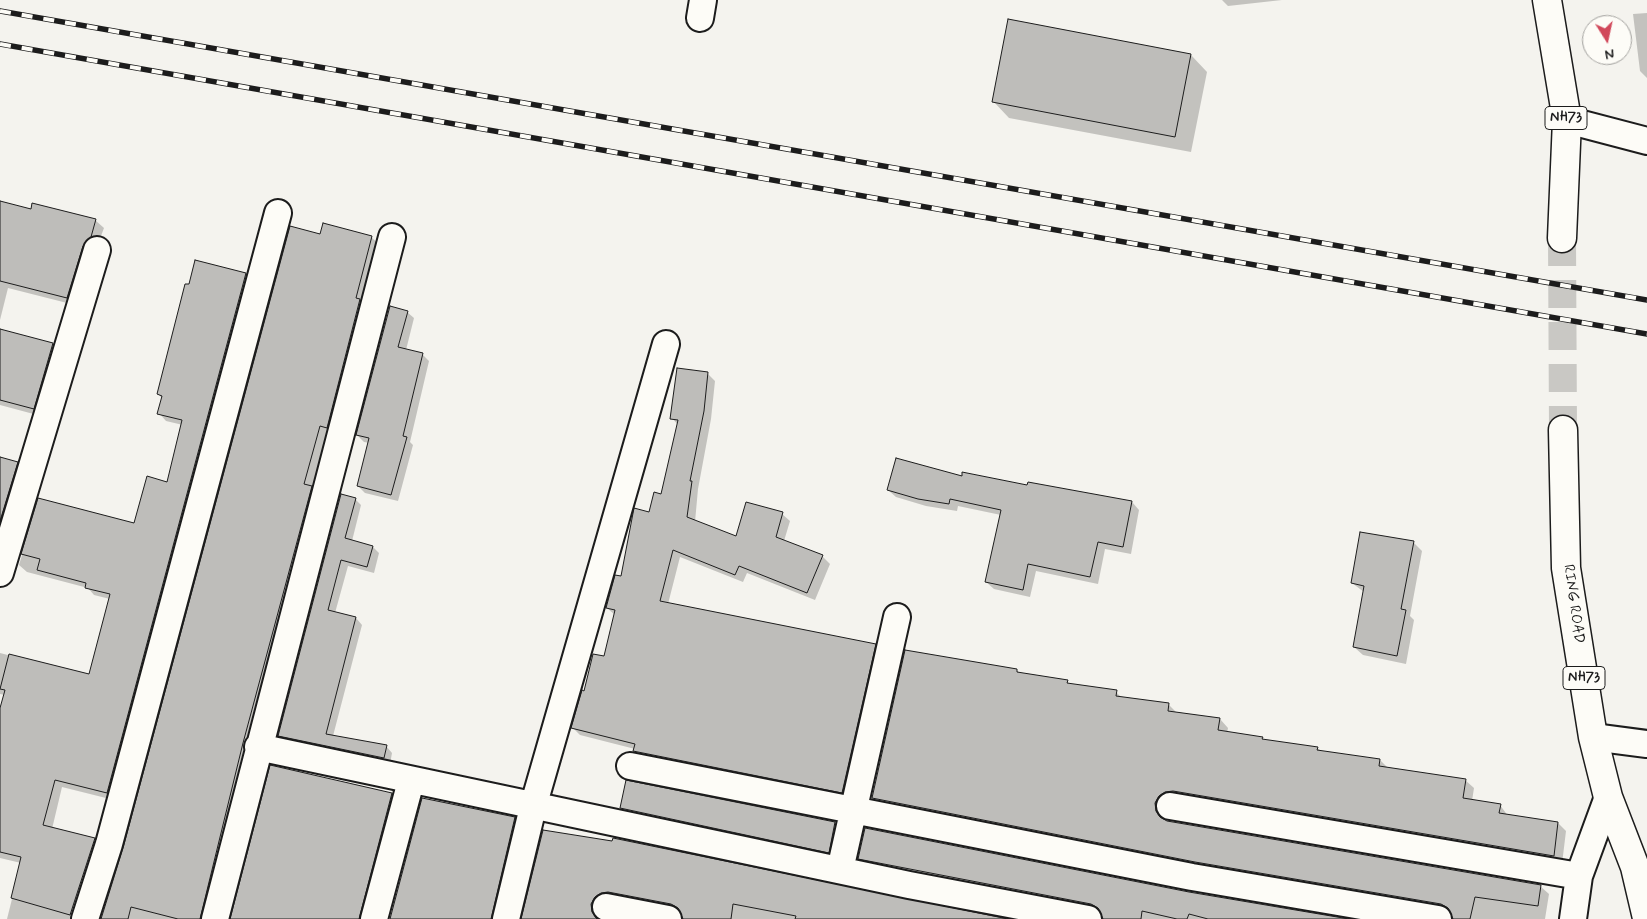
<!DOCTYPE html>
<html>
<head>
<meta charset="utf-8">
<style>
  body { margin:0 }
  #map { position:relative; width:1647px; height:919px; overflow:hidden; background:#f4f3ee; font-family:Mynerve,sans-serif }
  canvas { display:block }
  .north { position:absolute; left:1582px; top:15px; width:50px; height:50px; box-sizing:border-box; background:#fdfcf7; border:1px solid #a3a29f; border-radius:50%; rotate:170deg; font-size:14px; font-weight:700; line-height:20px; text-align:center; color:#1c1c1c }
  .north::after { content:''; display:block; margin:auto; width:18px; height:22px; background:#d1495b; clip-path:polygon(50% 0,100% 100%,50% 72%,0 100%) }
</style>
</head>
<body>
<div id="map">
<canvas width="1647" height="919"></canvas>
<div class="north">N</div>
</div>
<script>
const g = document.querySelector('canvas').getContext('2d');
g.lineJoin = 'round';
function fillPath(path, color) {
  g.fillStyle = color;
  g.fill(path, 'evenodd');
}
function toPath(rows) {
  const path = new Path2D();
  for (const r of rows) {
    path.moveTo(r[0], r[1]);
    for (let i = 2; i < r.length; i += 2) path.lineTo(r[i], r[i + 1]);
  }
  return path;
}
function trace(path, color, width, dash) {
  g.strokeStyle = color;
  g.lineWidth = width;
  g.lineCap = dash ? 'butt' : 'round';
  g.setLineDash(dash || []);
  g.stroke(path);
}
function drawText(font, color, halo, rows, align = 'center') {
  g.font = font + ' Mynerve,sans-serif';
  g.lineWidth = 4;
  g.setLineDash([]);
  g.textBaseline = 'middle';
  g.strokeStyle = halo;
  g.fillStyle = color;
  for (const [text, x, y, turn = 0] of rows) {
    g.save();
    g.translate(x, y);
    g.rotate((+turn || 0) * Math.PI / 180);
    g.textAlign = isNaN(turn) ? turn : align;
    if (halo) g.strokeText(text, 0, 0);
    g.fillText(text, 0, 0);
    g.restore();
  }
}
fillPath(toPath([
  [1222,0,1282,0,1228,6],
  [1647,13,1647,78,1640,71,1633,14],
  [1009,20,1191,55,1207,72,1191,152,1009,118,993,101],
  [0,202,32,210,95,220,104,228,75,305,8,288,0,320],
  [321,236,371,237,380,245,210,919,102,919],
  [196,262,246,274,253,282,114,800,62,787,52,829,94,840,102,847,79,919,7,919,21,863,0,858,0,713,5,695,0,694,0,653,90,676,110,599,94,595,88,588,27,572,19,565,39,500,135,525,168,483,183,425,166,421,159,413,162,398,158,394],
  [407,312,414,318,406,350,422,354,429,361,410,442,413,445,398,501,365,493,358,486,370,443,364,442,357,435],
  [0,330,53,344,60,352,41,416,0,405],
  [708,374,715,381,711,419,698,489,695,522,736,538,782,514,790,521,784,541,822,556,830,564,815,600,747,573,743,582,680,557,668,604,875,645,883,653,850,800,642,759,635,749,580,735,573,728,605,658,615,615,607,608,650,513,662,496,678,425,672,418],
  [0,459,17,463,25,470,0,552],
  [963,477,1132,502,1139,510,1131,554,1105,549,1098,584,1036,571,1030,597,994,589,986,582,1001,515,958,506,957,511,926,506,896,497,888,490],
  [355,499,361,505,352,541,373,547,379,553,374,573,348,566,335,613,356,618,362,625,333,736,386,746,392,753,390,764,286,742,279,736],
  [1361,533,1414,543,1422,551,1410,616,1414,620,1406,664,1363,655,1354,647,1364,592,1352,583],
  [1016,670,1021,674,1067,681,1070,685,1116,692,1122,698,1168,704,1176,712,1220,719,1228,728,1227,733,1262,738,1265,741,1317,748,1321,751,1380,760,1388,768,1465,780,1474,788,1472,801,1500,805,1508,816,1558,823,1566,831,1562,864,1163,812,1164,820,1167,822,1540,886,1549,894,1545,919,1454,919,1450,912,1204,870,881,806,873,798],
  [627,782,835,823,843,832,837,860,629,816,621,808],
  [392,794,400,802,369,919,232,919],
  [515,818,523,826,500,919,391,919],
  [544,832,1001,919,684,919,681,912,617,900,599,913,600,919,523,919],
  [859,858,1189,893,1341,919,1104,919,1100,912,868,867]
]), '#0003');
const building = toPath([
  [1008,19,1191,54,1175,137,992,102,1008,19],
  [0,201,31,209,32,203,96,219,91,237,83,246,67,298,0,281,0,201],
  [323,223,372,236,356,298,360,299,327,428,320,426,304,484,312,486,243,743,200,919,178,919,131,907,128,919,101,919,123,848,290,226,320,234,323,223],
  [195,260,246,273,107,793,55,780,43,825,95,838,70,915,11,898,21,857,0,852,0,708,5,690,0,689,9,654,89,674,110,594,85,588,86,583,37,570,40,559,21,554,38,498,134,523,147,476,167,482,182,420,157,414,162,396,157,394,185,284,189,284,195,260],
  [390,306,408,311,398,347,423,353,403,436,407,437,391,495,357,486,369,438,356,435,390,306],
  [0,329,53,343,34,409,0,400,0,329],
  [677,368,708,372,704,411,690,481,692,481,687,517,736,536,746,502,783,512,776,537,823,555,807,593,739,566,735,575,673,550,660,601,876,644,842,793,633,751,635,744,571,728,582,690,584,691,593,654,604,656,615,610,606,608,615,575,621,576,634,508,649,512,654,492,661,494,678,420,670,419,677,368],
  [0,457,18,462,0,521,0,457],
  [896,458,962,476,962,472,1027,485,1028,482,1132,501,1123,547,1098,542,1090,577,1028,564,1023,590,985,582,1001,510,950,499,949,504,918,499,887,490,896,458],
  [341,494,356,498,345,538,373,546,367,567,341,560,328,610,356,617,326,734,387,745,384,758,278,736,341,494],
  [1360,532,1414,541,1401,609,1406,610,1397,656,1353,647,1364,586,1351,583,1360,532],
  [905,650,1017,669,1017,672,1068,680,1067,683,1117,690,1116,696,1169,703,1168,711,1220,718,1218,730,1263,737,1262,739,1318,747,1317,750,1380,759,1379,766,1466,779,1463,798,1501,804,1499,813,1558,822,1554,856,1173,791,1165,792,1159,796,1155,803,1156,811,1160,817,1167,821,1541,885,1538,906,1475,897,1470,919,1453,919,1448,908,1441,904,1195,862,872,798,905,650],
  [270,765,392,793,359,919,230,919,270,765],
  [626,780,835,822,829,853,620,808,626,780],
  [422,798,515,817,491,919,390,919,422,798],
  [865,828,1189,892,1349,919,1208,919,1189,914,1187,919,1177,919,1142,911,1141,919,1103,919,1098,908,1091,904,858,859,865,828],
  [543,830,612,841,613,838,1008,919,795,919,796,916,733,904,731,919,683,919,678,908,671,904,608,892,601,893,595,897,591,904,592,912,597,919,521,919,543,830]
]);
fillPath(building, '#bebdba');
trace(building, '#1c1c1c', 1);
trace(toPath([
  [1562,238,1563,430]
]), '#c9c8c4', 28, [28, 14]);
const minor = toPath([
  [700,18,703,0],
  [1567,120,1647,141],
  [0,573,97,250],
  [1593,737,1647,744],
  [258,747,909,885,1088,919],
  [630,766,1192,877,1438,919],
  [1170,806,1579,876],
  [840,870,897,617],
  [606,907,668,919],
  [85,919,109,844,278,213],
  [215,919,392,237],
  [374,919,411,781],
  [506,919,533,807,666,344],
  [1573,919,1579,876,1608,797]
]);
const trunk = toPath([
  [1547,0,1567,120,1562,238],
  [1563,430,1566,568,1593,737,1608,797,1635,867,1647,918]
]);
trace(minor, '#1c1c1c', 30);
trace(trunk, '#1c1c1c', 31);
trace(minor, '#fdfcf7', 26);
trace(trunk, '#fdfcf7', 28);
const rail = toPath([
  [0,11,1647,300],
  [0,44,1647,334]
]);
trace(rail, '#1c1c1c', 5.5);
trace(rail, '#fdfcf7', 4, [11]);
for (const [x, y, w] of [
  [1566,118,42],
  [1584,678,42]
]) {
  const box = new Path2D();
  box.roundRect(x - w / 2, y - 11.5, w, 23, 4);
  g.fillStyle = '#fdfcf7';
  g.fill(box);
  trace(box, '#1c1c1c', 1);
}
drawText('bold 14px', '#1c1c1c', null, [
  ["NH73",1566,118],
  ["NH73",1584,678]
]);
drawText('15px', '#1c1c1c', '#fdfcf7', [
  ["RING ROAD",1573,604,82]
]);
</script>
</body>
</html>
